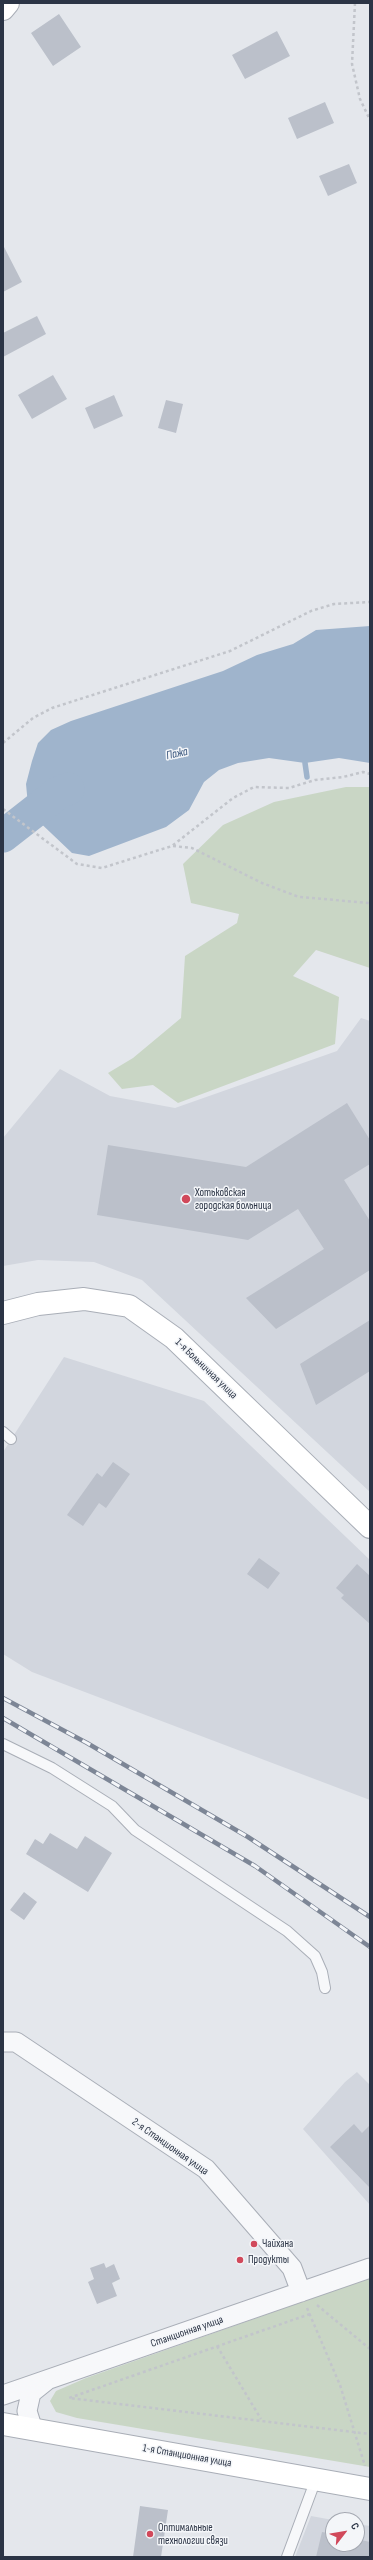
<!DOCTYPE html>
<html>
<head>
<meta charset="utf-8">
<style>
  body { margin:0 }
  #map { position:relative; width:373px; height:2560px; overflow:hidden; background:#e4e7ec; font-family:"Sofia Sans Condensed",sans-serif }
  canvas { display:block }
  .frame { position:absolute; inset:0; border:4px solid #2b3445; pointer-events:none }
  .north { position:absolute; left:325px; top:2512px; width:40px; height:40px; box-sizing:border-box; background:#f4f6f9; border:1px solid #a4a8b1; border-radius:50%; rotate:59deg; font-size:11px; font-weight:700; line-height:16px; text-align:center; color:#2b3445 }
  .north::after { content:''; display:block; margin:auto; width:14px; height:18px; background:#d1495b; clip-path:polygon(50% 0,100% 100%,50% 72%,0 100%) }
</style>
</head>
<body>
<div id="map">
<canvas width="373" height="2560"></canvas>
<div class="frame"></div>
<div class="north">С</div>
</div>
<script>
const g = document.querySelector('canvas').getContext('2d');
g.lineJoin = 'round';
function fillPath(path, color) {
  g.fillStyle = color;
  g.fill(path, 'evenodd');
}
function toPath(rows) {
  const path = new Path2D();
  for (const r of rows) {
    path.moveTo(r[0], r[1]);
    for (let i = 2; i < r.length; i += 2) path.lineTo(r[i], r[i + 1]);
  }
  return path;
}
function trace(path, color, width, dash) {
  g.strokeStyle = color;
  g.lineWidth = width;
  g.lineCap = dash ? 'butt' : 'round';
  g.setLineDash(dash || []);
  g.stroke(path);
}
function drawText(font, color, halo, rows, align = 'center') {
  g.font = font + ' "Sofia Sans Condensed",sans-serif';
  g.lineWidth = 3;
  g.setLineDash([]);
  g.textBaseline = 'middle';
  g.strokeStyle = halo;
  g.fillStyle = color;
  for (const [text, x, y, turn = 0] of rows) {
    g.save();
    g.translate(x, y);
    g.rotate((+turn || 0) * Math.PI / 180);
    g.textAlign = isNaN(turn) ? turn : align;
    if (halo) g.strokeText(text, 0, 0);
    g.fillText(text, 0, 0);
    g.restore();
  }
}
fillPath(toPath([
  [361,1018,370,1021,370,1492,142,1280,94,1262,38,1260,3,1266,3,1138,60,1069,110,1096,175,1108,337,1051],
  [64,1357,204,1401,370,1560,370,1800,32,1672,3,1654,3,1452],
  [357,2072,370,2085,370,2205,303,2129,345,2082],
  [311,2516,333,2520,333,2544,357,2544,357,2524,370,2526,370,2557,295,2557]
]), '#d2d6de');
fillPath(toPath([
  [346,787,370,787,370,968,316,950,293,976,339,997,335,1044,178,1103,153,1085,122,1089,108,1073,133,1058,181,1018,185,956,237,923,239,914,191,903,183,864,223,825,274,802],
  [370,2278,370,2467,77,2418,56,2412,50,2401,56,2391,86,2378]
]), '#c9d6c5');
fillPath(toPath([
  [370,626,370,763,339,758,305,763,269,758,238,763,219,770,204,782,189,810,166,827,89,856,72,853,31,814,28,805,26,784,32,761,38,743,51,730,71,721,223,671,257,655,293,644,316,630]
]), '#9fb4cc');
trace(toPath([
  [305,763,307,777]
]), '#9fb4cc', 5.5);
trace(toPath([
  [3,836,58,793,68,789]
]), '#9fb4cc', 33);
fillPath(toPath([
  [59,14,81,47,53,66,31,33],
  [277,31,290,56,245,79,232,55],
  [325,102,334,123,297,139,288,118],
  [349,164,357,183,328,196,319,176],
  [3,245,22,282,3,292],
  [37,316,46,334,3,357,3,333],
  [53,375,67,399,32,419,18,395],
  [114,395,123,416,94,429,85,408],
  [166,400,183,404,176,433,158,428],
  [347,1103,370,1140,370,1164,344,1180,370,1221,370,1270,276,1329,246,1298,324,1249,298,1209,248,1240,97,1215,108,1145,246,1167],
  [370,1320,370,1371,316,1405,300,1364],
  [113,1462,130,1474,106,1508,99,1503,83,1526,67,1515,97,1473,102,1477],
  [259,1558,280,1573,268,1589,247,1574],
  [357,1564,370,1576,370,1624,341,1598,344,1595,336,1588],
  [50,1833,77,1849,85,1836,112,1853,88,1892,26,1854,35,1839,43,1844],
  [24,1892,37,1902,24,1920,10,1910],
  [354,2124,362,2133,370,2125,370,2188,330,2147],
  [104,2263,106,2268,114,2264,120,2279,112,2283,117,2296,97,2304,88,2282,94,2279,90,2268],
  [140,2506,168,2510,161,2557,133,2557],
  [322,2532,333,2534,333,2544,357,2544,357,2539,370,2542,370,2557,316,2557]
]), '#bbc0ca');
const lane = toPath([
  [3,1432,11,1439],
  [3,1744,52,1768,112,1806,135,1830,287,1931,315,1956,322,1972,325,1988],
  [287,2557,316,2479]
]);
const street = toPath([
  [3,2042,16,2042,206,2169,292,2268,301,2292],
  [3,2395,370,2268],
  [33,2430,27,2411,31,2393,46,2381]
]);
const secondary = toPath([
  [3,9,8,3],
  [3,1313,38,1304,84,1299,129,1306,174,1338,370,1527],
  [3,2424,370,2489]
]);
trace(lane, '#a9aeb7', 12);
trace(street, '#a9aeb7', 21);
trace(secondary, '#a9aeb7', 24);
trace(toPath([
  [355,3,352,64,360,99,370,120],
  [3,743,33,718,52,708,230,651,311,611,334,604,370,602],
  [3,809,77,864,102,868,172,846,233,798,254,787,289,788,315,780,343,777,363,772,370,774],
  [173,846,192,848,262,883,299,897,370,903],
  [317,2305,370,2349],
  [307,2308,340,2385,365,2466],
  [310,2314,69,2398,370,2434],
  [217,2346,261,2419]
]), '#c2c5cb', 2.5, [3, 3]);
trace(lane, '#f7f8fa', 10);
trace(street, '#f7f8fa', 19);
trace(secondary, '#fff', 22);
const rail = toPath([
  [3,1698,87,1743,248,1837,370,1917],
  [3,1718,255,1866,370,1947]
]);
trace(rail, '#7d8696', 4.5);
trace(rail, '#f4f6f9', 3, [9]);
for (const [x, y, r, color] of [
  [186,1199,5,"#d1495b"],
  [254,2244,4,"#d1495b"],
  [240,2260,4,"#d1495b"],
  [150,2534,4,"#d1495b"]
]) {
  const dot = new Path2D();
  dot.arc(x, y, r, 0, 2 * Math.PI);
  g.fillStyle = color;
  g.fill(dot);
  trace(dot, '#f4f6f9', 1.5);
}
drawText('11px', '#2b3445', '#f4f6f9', [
  ["Хотьковская",195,1193],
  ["городская больница",195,1206],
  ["Чайхана",262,2244],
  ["Продукты",248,2260],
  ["Оптимальные",158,2528],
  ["технологии связи",158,2541]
], 'left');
drawText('11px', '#2b3445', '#f4f6f9', [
  ["1-я Больничная улица",206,1369,44],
  ["2-я Станционная улица",170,2147,35],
  ["Станционная улица",187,2332,-19],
  ["1-я Станционная улица",187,2456,10]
]);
drawText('italic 12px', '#34527a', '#f4f6f9', [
  ["Пажа",177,754,-12]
]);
</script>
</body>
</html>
